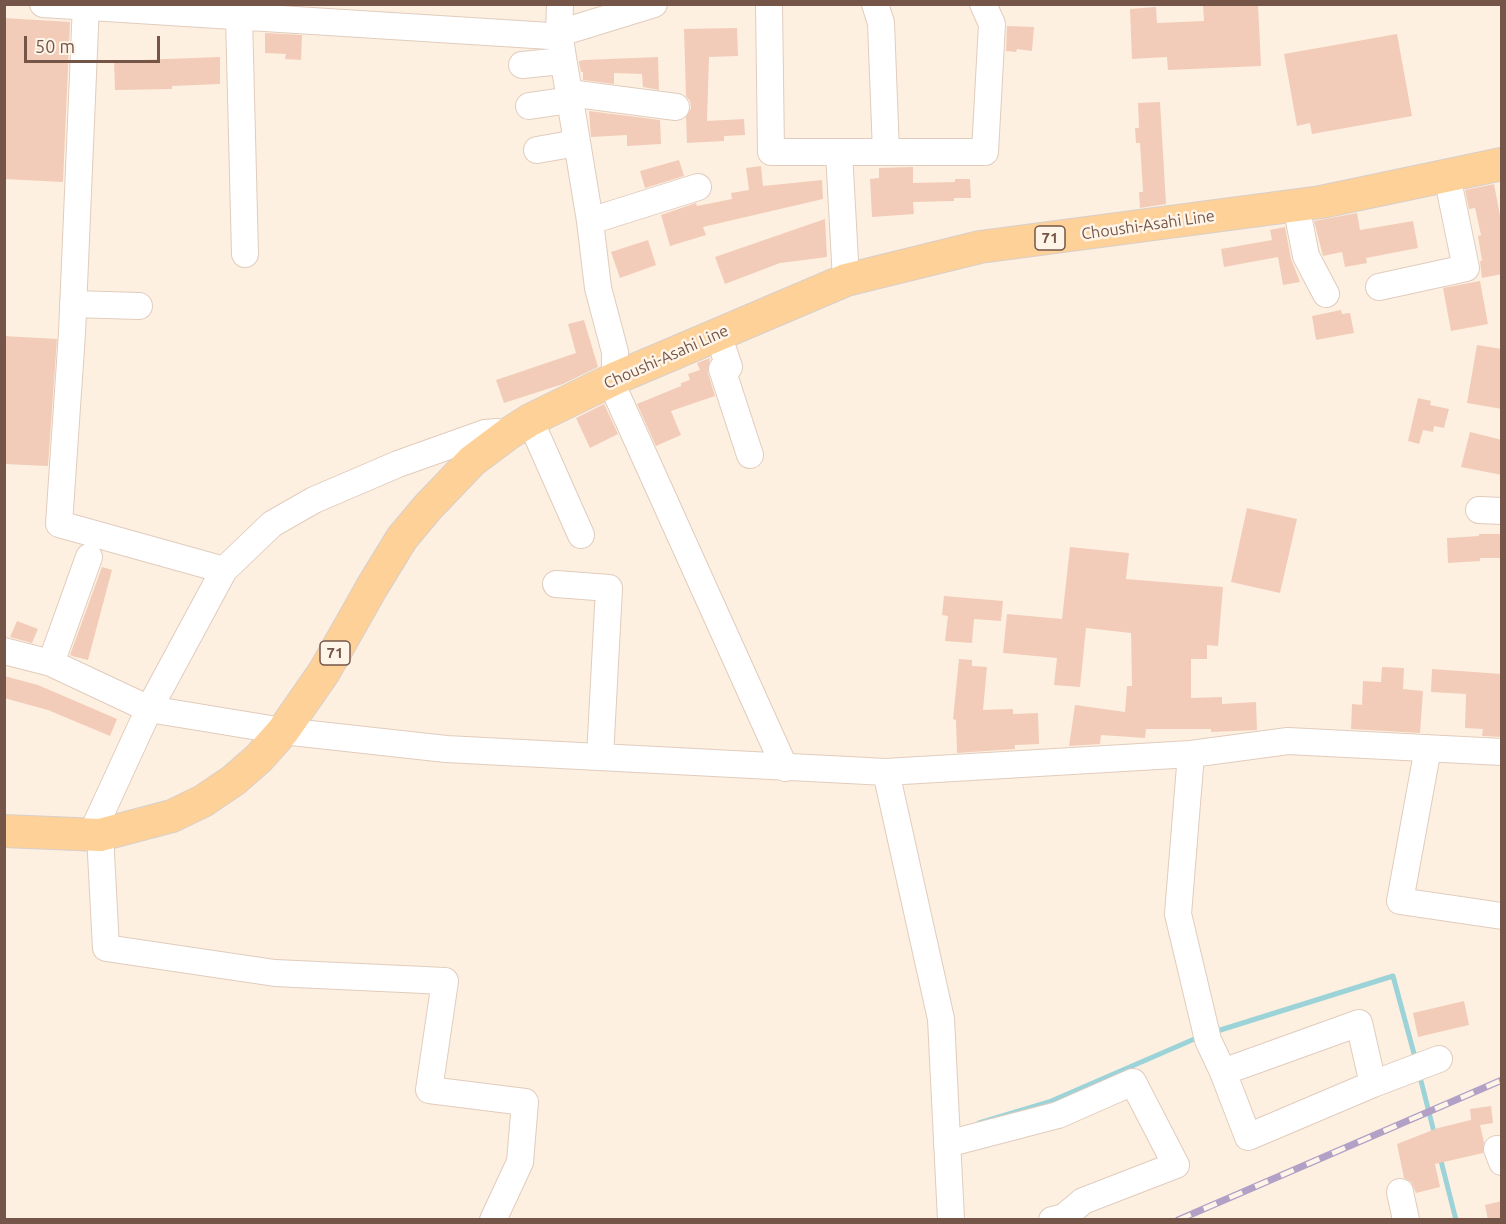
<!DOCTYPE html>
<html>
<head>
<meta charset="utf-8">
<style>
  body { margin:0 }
  #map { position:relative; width:1506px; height:1224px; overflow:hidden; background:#fdf0e1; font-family:Ubuntu,sans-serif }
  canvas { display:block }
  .frame { position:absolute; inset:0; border:6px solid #745548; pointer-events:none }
  .scale { position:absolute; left:24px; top:36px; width:136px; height:27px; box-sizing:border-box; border:3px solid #745548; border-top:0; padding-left:8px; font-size:18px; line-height:21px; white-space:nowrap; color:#745548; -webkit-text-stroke:4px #fff4e8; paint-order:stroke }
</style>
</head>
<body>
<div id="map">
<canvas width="1506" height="1224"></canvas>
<div class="frame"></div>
<div class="scale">50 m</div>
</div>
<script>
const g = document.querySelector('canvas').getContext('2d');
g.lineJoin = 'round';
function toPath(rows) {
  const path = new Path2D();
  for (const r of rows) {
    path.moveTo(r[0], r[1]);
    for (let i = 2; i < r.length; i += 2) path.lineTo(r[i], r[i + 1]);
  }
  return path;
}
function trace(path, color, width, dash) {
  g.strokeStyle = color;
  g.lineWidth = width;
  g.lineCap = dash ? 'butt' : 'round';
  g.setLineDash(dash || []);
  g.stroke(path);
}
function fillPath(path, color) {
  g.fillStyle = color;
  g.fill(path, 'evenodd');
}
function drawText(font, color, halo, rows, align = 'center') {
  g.font = font + ' Ubuntu,sans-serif';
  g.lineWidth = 5;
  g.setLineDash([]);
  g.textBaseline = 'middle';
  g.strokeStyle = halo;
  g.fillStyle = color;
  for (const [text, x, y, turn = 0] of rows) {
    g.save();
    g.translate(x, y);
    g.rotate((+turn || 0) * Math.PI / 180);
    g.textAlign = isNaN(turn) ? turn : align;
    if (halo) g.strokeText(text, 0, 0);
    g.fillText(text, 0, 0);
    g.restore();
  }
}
trace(toPath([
  [1214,1032,1393,976,1416,1061],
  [1419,1073,1435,1136],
  [979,1123,1049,1102,1199,1037],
  [1440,1157,1456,1220]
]), '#9cd3d8', 5);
fillPath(toPath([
  [1203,4,1258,4,1261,66,1168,70,1167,57,1132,59,1130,9,1156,7,1157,23,1204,21],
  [4,18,70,22,63,182,4,179],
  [1007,26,1034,27,1032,51,1017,49,1016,52,1006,51],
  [737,28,738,56,709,57,707,121,744,119,745,135,724,136,724,141,687,143,686,117,691,108,690,101,686,96,684,29],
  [265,33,302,35,301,60,285,59,286,54,265,53],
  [1397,34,1412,116,1312,134,1310,123,1297,126,1284,54],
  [220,57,220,84,172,86,172,89,115,90,114,61],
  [658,57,659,90,643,87,642,74,614,73,614,84,583,80,583,72,581,72,579,63,579,61,584,60],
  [1160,102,1166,204,1140,208,1139,192,1143,192,1140,143,1136,143,1135,128,1139,128,1138,103],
  [589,111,660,120,661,144,627,146,627,135,591,137],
  [679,160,684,176,645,188,640,171],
  [761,166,763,186,822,180,823,199,703,227,706,235,670,246,661,215,696,203,697,206,732,199,731,193,749,190,746,168],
  [913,167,913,183,955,182,955,179,970,179,971,198,954,198,954,201,913,202,914,214,872,217,870,179,879,178,879,168],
  [1494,184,1502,226,1502,274,1482,278,1480,261,1482,261,1478,236,1481,235,1475,208,1469,209,1465,190],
  [1357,213,1360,230,1413,221,1418,248,1366,258,1367,263,1345,267,1342,252,1323,256,1314,221],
  [825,219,827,257,780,263,725,284,715,257],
  [1285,227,1291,259,1300,282,1283,285,1278,257,1224,267,1221,249,1272,240,1270,230],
  [648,240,656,265,620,278,611,252],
  [1480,281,1488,324,1451,331,1443,288],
  [1341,310,1342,314,1350,313,1354,333,1316,340,1312,316],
  [584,320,598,367,563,384,504,403,496,380,576,353,568,324],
  [4,336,57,339,48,466,4,464],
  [1477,345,1502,349,1502,409,1467,403],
  [710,358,708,373,715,396,671,411,681,435,656,446,637,404,681,386,681,383,690,380,688,374,700,370,697,363],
  [1418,398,1431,401,1430,405,1449,409,1444,428,1434,426,1433,432,1423,430,1419,444,1408,441],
  [604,404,618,434,590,448,576,418],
  [1470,432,1502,440,1502,475,1461,467],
  [1247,508,1297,519,1280,593,1231,582],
  [1479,534,1502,534,1502,558,1480,558,1480,561,1448,563,1447,538,1479,536],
  [1070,547,1129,553,1126,579,1223,587,1218,646,1207,645,1207,659,1191,659,1191,698,1222,697,1222,704,1256,702,1257,730,1211,732,1211,729,1146,729,1145,738,1101,735,1100,744,1069,746,1075,705,1125,712,1127,686,1132,686,1131,633,1086,628,1080,687,1054,685,1057,658,1003,653,1007,614,1062,619],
  [102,567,112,570,88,660,72,656,70,655],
  [944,596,1003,601,1001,621,974,619,972,643,945,641,948,616,942,615],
  [17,621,38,629,32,643,10,637],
  [959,659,972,660,972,666,987,667,983,710,1013,709,1013,714,1038,713,1039,744,1015,745,1015,749,957,753,956,720,953,719],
  [1382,667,1404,668,1403,689,1423,691,1420,733,1351,729,1352,704,1362,705,1363,681,1381,682],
  [1432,669,1502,674,1501,737,1482,736,1483,729,1465,728,1466,694,1431,692],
  [4,676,38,685,117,719,110,736,48,710,4,698],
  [1464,1001,1469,1025,1418,1037,1413,1013],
  [1491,1106,1493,1123,1480,1125,1484,1142,1483,1153,1435,1164,1440,1187,1416,1193,1411,1182,1404,1178,1397,1144,1438,1128,1471,1120,1470,1109],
  [1502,1201,1502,1220,1488,1220,1485,1205]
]), '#f2ccb9');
const minor = toPath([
  [43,4,550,36,654,4],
  [86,4,72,333,59,524,224,570,149,709,91,835],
  [560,4,559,33,590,221,598,288,615,352,615,391,785,768],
  [769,4,771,152,985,152,992,24,983,4],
  [875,4,881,23,886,152],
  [239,17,245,254],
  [522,65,563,61],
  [569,93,676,107],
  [529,106,570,100],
  [537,150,577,143],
  [839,152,846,280],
  [1296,205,1306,256,1326,294],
  [590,221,698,187],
  [1379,287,1466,268,1447,176],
  [73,304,139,306],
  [718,334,729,367,722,369,750,455],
  [530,420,581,535],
  [1479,510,1502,511],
  [224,570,272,524,314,500,398,464,485,433,497,432,508,434],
  [556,584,609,588,600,757],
  [4,651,51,663,149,709,283,731,446,749,886,772,1191,754,1288,741,1502,752],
  [51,663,89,557],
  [1428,748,1400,901,1502,916],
  [1191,754,1178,914,1208,1040,1223,1072,1248,1137,1373,1084,1439,1059],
  [886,772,941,1019,951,1220],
  [100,835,106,948,275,973,445,981,429,1090,525,1102,520,1162,493,1220],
  [1223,1072,1359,1023,1373,1084],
  [947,1144,1058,1115,1133,1082,1176,1165,1083,1201,1064,1217,1052,1220],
  [1497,1149,1502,1162],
  [1400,1192,1406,1220]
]);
const major = toPath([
  [4,831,100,835,172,816,203,801,234,780,259,758,283,731,324,672,372,587,402,538,428,507,472,461,508,434,530,420,616,378,846,280,980,247,1321,202,1502,164]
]);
trace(minor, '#e1ccbd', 28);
trace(major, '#d8cfcc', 34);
trace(minor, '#fff', 26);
trace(major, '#fdd198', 32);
const rail = toPath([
  [1178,1220,1502,1080]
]);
trace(rail, '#b2a0c6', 7);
trace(rail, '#fff4e8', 4.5, [14]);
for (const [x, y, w] of [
  [1050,238,30],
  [335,653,30]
]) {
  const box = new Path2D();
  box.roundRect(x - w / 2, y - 12, w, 24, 4.5);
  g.fillStyle = '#fff4e8';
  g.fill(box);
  trace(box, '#745548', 1.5);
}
drawText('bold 15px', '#745548', null, [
  ["71",1050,238],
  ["71",335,653]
]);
drawText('16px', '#745548', '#fff4e8', [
  ["Choushi-Asahi Line",1148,225,-8],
  ["Choushi-Asahi Line",666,357,-24]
]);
</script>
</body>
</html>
